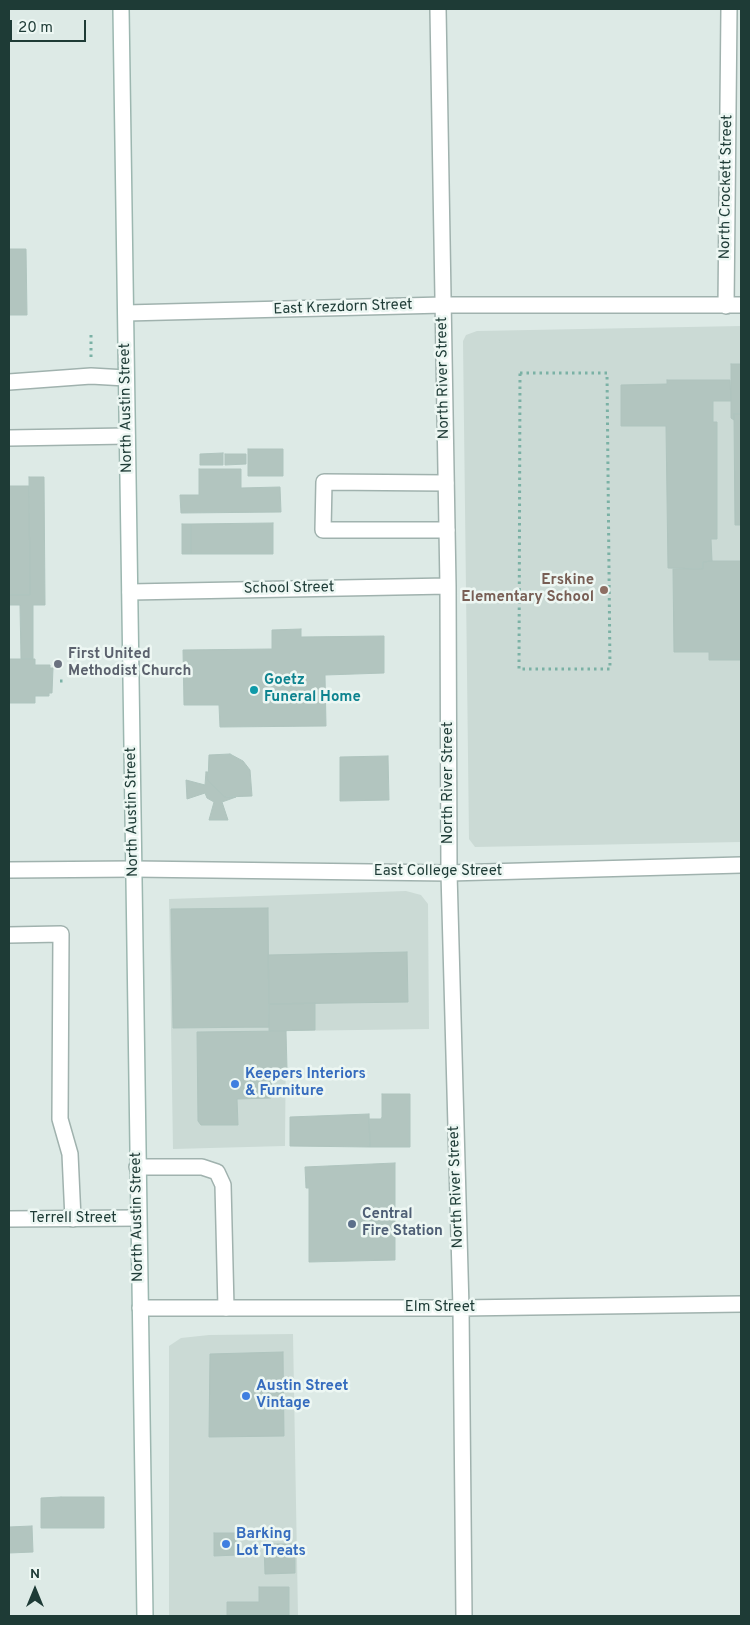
<!DOCTYPE html>
<html>
<head>
<meta charset="utf-8">
<style>
  body { margin:0 }
  #map { position:relative; width:750px; height:1625px; overflow:hidden; background:#ddeae6; font-family:Overpass,sans-serif }
  canvas { display:block }
  .frame { position:absolute; inset:0; border:10px solid #1e3b36; pointer-events:none }
  .north { position:absolute; left:10px; top:1565px; width:50px; height:50px; -webkit-text-stroke:4px #edf7f3; paint-order:stroke; rotate:0deg; font-size:14px; font-weight:700; line-height:20px; text-align:center; color:#1e3b36 }
  .north::after { content:''; display:block; margin:auto; width:18px; height:22px; background:#1e3b36; clip-path:polygon(50% 0,100% 100%,50% 72%,0 100%) }
  .scale { position:absolute; left:10px; top:20px; width:76px; height:22px; box-sizing:border-box; border:2px solid #1e3b36; border-top:0; padding-left:6px; font-size:15px; line-height:18px; white-space:nowrap; color:#1e3b36; -webkit-text-stroke:4px #edf7f3; paint-order:stroke }
</style>
</head>
<body>
<div id="map">
<canvas width="750" height="1625"></canvas>
<div class="frame"></div>
<div class="north">N</div>
<div class="scale">20 m</div>
</div>
<script>
const g = document.querySelector('canvas').getContext('2d');
g.lineJoin = 'round';
function fillPath(path, color) {
  g.fillStyle = color;
  g.fill(path, 'evenodd');
}
function toPath(rows) {
  const path = new Path2D();
  for (const r of rows) {
    path.moveTo(r[0], r[1]);
    for (let i = 2; i < r.length; i += 2) path.lineTo(r[i], r[i + 1]);
  }
  return path;
}
function trace(path, color, width, dash) {
  g.strokeStyle = color;
  g.lineWidth = width;
  g.lineCap = dash ? 'butt' : 'round';
  g.setLineDash(dash || []);
  g.stroke(path);
}
function drawText(font, color, halo, rows, align = 'center') {
  g.font = font + ' Overpass,sans-serif';
  g.lineWidth = 5;
  g.setLineDash([]);
  g.textBaseline = 'middle';
  g.strokeStyle = halo;
  g.fillStyle = color;
  for (const [text, x, y, turn = 0] of rows) {
    g.save();
    g.translate(x, y);
    g.rotate((+turn || 0) * Math.PI / 180);
    g.textAlign = isNaN(turn) ? turn : align;
    if (halo) g.strokeText(text, 0, 0);
    g.fillText(text, 0, 0);
    g.restore();
  }
}
fillPath(toPath([
  [741,326,741,842,475,847,469,839,463,341,466,335,477,331],
  [406,891,421,895,428,904,429,1029,286,1031,285,1146,173,1149,169,899],
  [293,1334,298,1616,169,1616,169,1346,181,1338,209,1335]
]), '#cbdad5');
const building = toPath([
  [9,249,26,249,27,315,9,315,9,249],
  [731,364,741,364,741,414,734,414,734,420,731,418,731,364],
  [667,380,730,380,731,401,713,401,713,422,717,422,717,539,711,539,712,561,703,562,703,569,668,568,666,426,621,426,621,385,667,384,667,380],
  [734,414,741,414,741,525,735,525,734,414],
  [248,449,283,449,283,476,248,476,248,449],
  [223,453,223,465,200,465,200,454,223,453],
  [225,454,246,454,246,464,225,465,225,454],
  [199,469,241,469,241,488,280,487,281,512,181,513,180,495,199,495,199,469],
  [29,477,44,477,45,605,33,605,33,659,21,659,20,605,9,605,9,595,30,595,29,477],
  [9,486,29,486,30,595,9,595,9,486],
  [273,523,273,554,191,554,191,524,273,523],
  [182,524,191,524,191,554,182,554,182,524],
  [712,561,741,561,741,660,709,660,709,652,674,652,673,569,703,569,703,562,712,561],
  [301,629,301,637,384,636,384,673,325,675,326,726,220,727,219,705,184,705,183,650,272,649,272,630,301,629],
  [9,659,35,659,35,665,50,665,50,668,53,668,52,693,49,693,49,696,35,696,35,703,9,703,9,659],
  [230,754,243,761,250,770,252,796,225,797,208,781,209,755,230,754],
  [388,756,389,800,340,801,340,757,388,756],
  [206,772,208,772,208,781,225,797,236,797,222,802,228,820,209,820,214,802,207,798,205,793,187,799,186,780,205,785,206,772],
  [268,908,269,1027,173,1028,171,909,268,908],
  [407,952,408,1002,269,1004,268,955,407,952],
  [315,1003,315,1030,269,1031,269,1004,315,1003],
  [286,1031,287,1069,272,1070,271,1098,237,1099,238,1125,201,1125,198,1121,197,1032,286,1031],
  [382,1094,410,1094,410,1147,370,1147,369,1119,381,1119,382,1117,382,1094],
  [369,1114,370,1147,290,1146,290,1117,369,1114],
  [395,1163,395,1260,309,1262,309,1188,306,1188,305,1167,395,1163],
  [283,1352,284,1436,209,1437,210,1354,283,1352],
  [61,1497,104,1497,104,1528,41,1528,41,1498,61,1497],
  [32,1526,33,1552,9,1553,9,1527,32,1526],
  [214,1533,237,1533,237,1555,214,1556,214,1533],
  [264,1544,295,1544,295,1573,265,1574,264,1544],
  [259,1587,289,1587,289,1616,227,1616,227,1602,259,1602,259,1587]
]);
fillPath(building, '#b2c5bf');
trace(building, '#afc4be', 1);
const service = toPath([
  [9,382,91,376,126,378],
  [446,483,324,482,323,530,447,530],
  [9,935,61,934,60,1119,70,1154,73,1219],
  [137,1167,202,1167,217,1172,223,1185,226,1308]
]);
const minor = toPath([
  [438,9,448,586,449,873,461,1308,464,1616],
  [726,306,729,9],
  [126,313,443,305,741,305],
  [9,438,127,436],
  [130,592,448,586],
  [9,870,134,869],
  [9,1219,138,1218],
  [140,1308,461,1308,741,1304]
]);
const tertiary = toPath([
  [134,869,449,873,741,865]
]);
const secondary = toPath([
  [121,9,145,1616]
]);
trace(service, '#a0b2ae', 18);
trace(minor, '#a0b2ae', 18);
trace(tertiary, '#a0b2ae', 18);
trace(secondary, '#9cb7b0', 18);
trace(toPath([
  [91,357,91,335],
  [520,373,607,373,610,669,519,669,520,373],
  [60,681,65,681]
]), '#7bb1a5', 3, [2.5, 4]);
trace(service, '#fff', 15);
trace(minor, '#fff', 15);
trace(tertiary, '#fff', 15);
trace(secondary, '#fff', 15);
for (const [x, y, r, color] of [
  [604,590,5,"#8d6e63"],
  [58,664,5,"#6b7280"],
  [254,690,5,"#0f9aa8"],
  [235,1084,5,"#3f7fe0"],
  [352,1224,5,"#5c6f8a"],
  [246,1396,5,"#3f7fe0"],
  [226,1544,5,"#3f7fe0"]
]) {
  const dot = new Path2D();
  dot.arc(x, y, r, 0, 2 * Math.PI);
  g.fillStyle = color;
  g.fill(dot);
  trace(dot, '#edf7f3', 2);
}
drawText('15px', '#1e3b36', '#edf7f3', [
  ["North Crockett Street",727,187,-89],
  ["East Krezdorn Street",343,308,-2],
  ["North River Street",444,378,-91],
  ["North Austin Street",127,408,-91],
  ["School Street",289,589,-1],
  ["North River Street",449,783,-90],
  ["North Austin Street",133,812,-91],
  ["East College Street",438,872],
  ["North River Street",457,1187,-92],
  ["North Austin Street",138,1217,-91],
  ["Terrell Street",73,1219],
  ["Elm Street",440,1308]
]);
drawText('bold 15px', '#785e54', '#edf7f3', [
  ["Erskine",594,581],
  ["Elementary School",594,598]
], 'right');
drawText('bold 15px', '#5b616d', '#edf7f3', [
  ["First United",68,655],
  ["Methodist Church",68,672]
], 'left');
drawText('bold 15px', '#0d838f', '#edf7f3', [
  ["Goetz",264,681],
  ["Funeral Home",264,698]
], 'left');
drawText('bold 15px', '#366cbe', '#edf7f3', [
  ["Keepers Interiors",245,1075],
  ["& Furniture",245,1092],
  ["Austin Street",256,1387],
  ["Vintage",256,1404],
  ["Barking",236,1535],
  ["Lot Treats",236,1552]
], 'left');
drawText('bold 15px', '#4e5e75', '#edf7f3', [
  ["Central",362,1215],
  ["Fire Station",362,1232]
], 'left');
</script>
</body>
</html>
